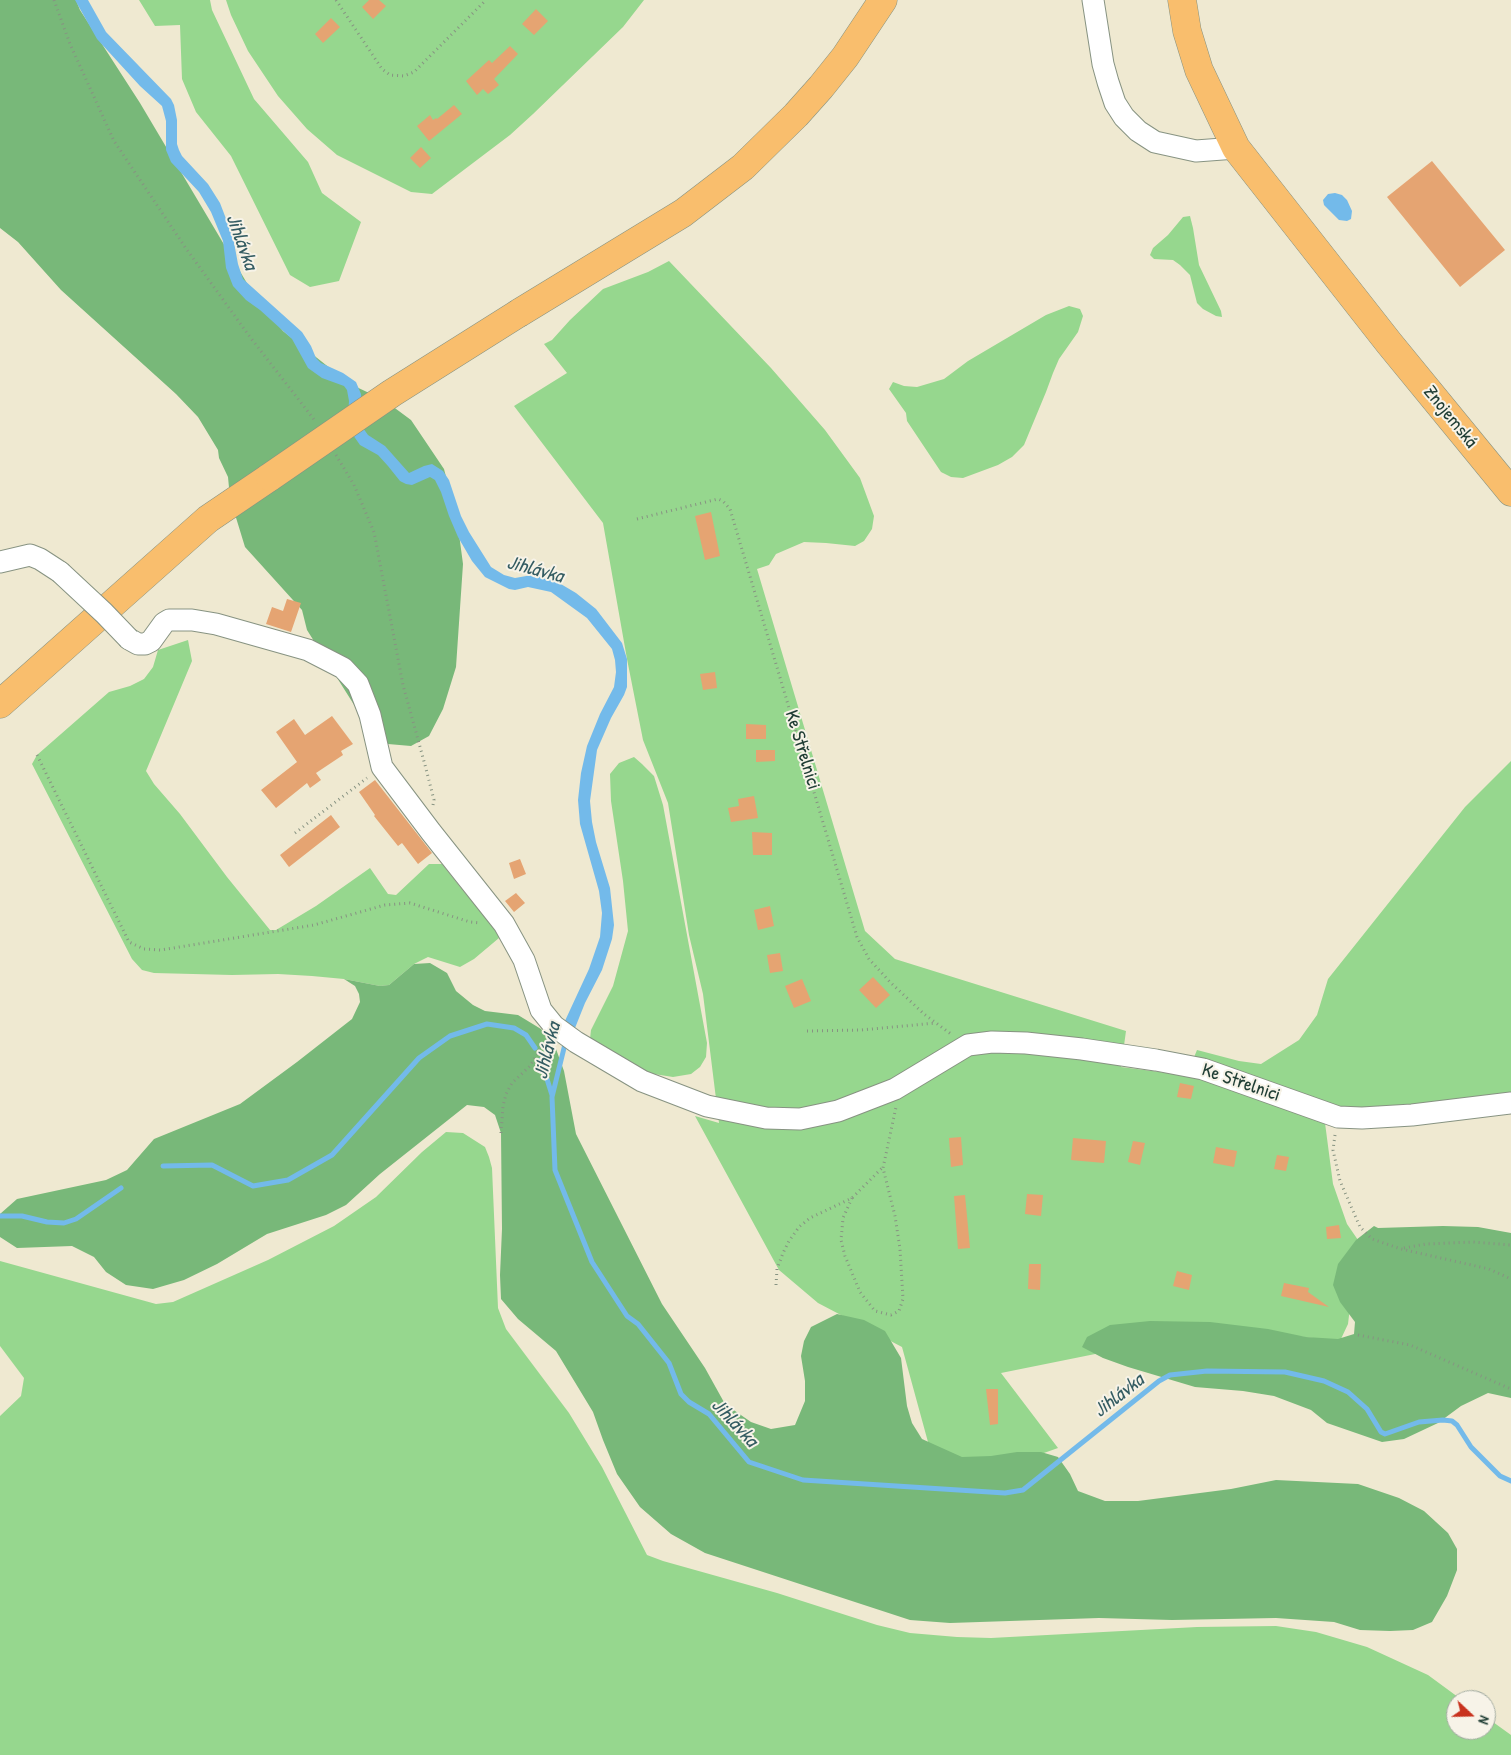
<!DOCTYPE html>
<html>
<head>
<meta charset="utf-8">
<style>
  body { margin:0 }
  #map { position:relative; width:1511px; height:1755px; overflow:hidden; background:#efe9d1; font-family:"Patrick Hand",sans-serif }
  canvas { display:block }
  .north { position:absolute; left:1446px; top:1690px; width:50px; height:50px; box-sizing:border-box; background:#f7f3e8; border:1px solid #a1aaa0; border-radius:50%; rotate:111deg; font-size:14px; font-weight:700; line-height:20px; text-align:center; color:#1f3d34 }
  .north::after { content:''; display:block; margin:auto; width:18px; height:22px; background:#c8321e; clip-path:polygon(50% 0,100% 100%,50% 72%,0 100%) }
</style>
</head>
<body>
<div id="map">
<canvas width="1511" height="1755"></canvas>
<div class="north">N</div>
</div>
<script>
const g = document.querySelector('canvas').getContext('2d');
g.lineJoin = 'round';
function fillPath(path, color) {
  g.fillStyle = color;
  g.fill(path, 'evenodd');
}
function toPath(rows) {
  const path = new Path2D();
  for (const r of rows) {
    path.moveTo(r[0], r[1]);
    for (let i = 2; i < r.length; i += 2) path.lineTo(r[i], r[i + 1]);
  }
  return path;
}
function trace(path, color, width, dash) {
  g.strokeStyle = color;
  g.lineWidth = width;
  g.lineCap = dash ? 'butt' : 'round';
  g.setLineDash(dash || []);
  g.stroke(path);
}
function drawText(font, color, halo, rows, align = 'center') {
  g.font = font + ' "Patrick Hand",sans-serif';
  g.lineWidth = 4;
  g.setLineDash([]);
  g.textBaseline = 'middle';
  g.strokeStyle = halo;
  g.fillStyle = color;
  for (const [text, x, y, turn = 0] of rows) {
    g.save();
    g.translate(x, y);
    g.rotate((+turn || 0) * Math.PI / 180);
    g.textAlign = isNaN(turn) ? turn : align;
    if (halo) g.strokeText(text, 0, 0);
    g.fillText(text, 0, 0);
    g.restore();
  }
}
fillPath(toPath([
  [139,0,210,0,212,10,254,99,308,162,322,193,361,222,339,281,310,287,290,275,231,156,196,112,182,79,180,25,155,26],
  [226,0,644,0,623,27,533,114,510,135,432,194,411,192,337,155,307,129,278,96,248,51,231,15],
  [1190,216,1193,228,1199,265,1221,311,1222,317,1216,316,1203,309,1197,303,1190,275,1180,265,1173,260,1154,259,1150,255,1153,248,1168,235,1183,217],
  [669,261,771,368,825,430,860,478,874,516,872,529,864,541,855,546,826,543,804,542,776,554,769,565,757,569,865,931,895,959,1126,1031,1121,1067,1207,1078,1325,1123,1333,1184,1347,1224,1358,1240,1348,1324,1340,1341,1224,1328,1001,1373,1058,1448,996,1470,934,1464,902,1347,818,1303,779,1270,695,1116,719,1123,703,994,689,935,668,803,643,740,627,659,603,523,514,406,567,373,544,344,552,340,570,320,603,289,648,272],
  [1069,306,1080,309,1083,316,1078,332,1059,359,1053,373,1046,392,1024,445,1012,457,998,465,963,478,951,477,941,472,907,421,906,413,889,389,893,382,904,386,917,387,944,379,968,361,1046,315],
  [188,640,192,661,146,771,154,784,180,814,227,877,270,930,276,930,316,906,370,868,388,894,396,895,429,864,442,864,461,888,497,930,499,938,474,959,460,967,428,957,414,964,389,985,380,986,344,979,312,976,278,974,232,975,154,973,142,970,132,959,32,764,37,755,109,692,130,686,144,679,153,667,158,650],
  [634,757,642,764,654,776,663,805,707,1043,706,1057,700,1067,691,1074,673,1077,641,1072,590,1039,591,1030,613,986,628,931,623,881,611,801,610,774,619,763],
  [1511,761,1511,1095,1346,1111,1192,1062,1197,1050,1239,1061,1261,1064,1299,1040,1317,1015,1328,979,1465,807],
  [446,1132,463,1133,485,1147,489,1157,492,1168,498,1308,506,1329,569,1413,602,1467,647,1555,663,1561,777,1593,877,1625,910,1633,957,1637,991,1638,1197,1627,1276,1626,1316,1632,1367,1647,1428,1675,1462,1700,1456,1700,1456,1730,1486,1730,1486,1717,1511,1735,1511,1755,0,1755,0,1416,21,1396,24,1378,0,1346,0,1261,156,1304,173,1302,268,1260,334,1226,376,1197,422,1152]
]), '#96d78e');
fillPath(toPath([
  [0,0,76,0,80,10,140,103,254,295,283,331,350,384,384,400,411,420,444,469,457,519,463,564,456,667,443,709,429,736,411,746,388,744,373,735,307,630,302,610,245,547,230,498,228,477,219,458,218,450,198,417,176,394,61,290,18,242,0,228],
  [430,963,447,973,456,991,473,1005,485,1011,518,1015,541,1029,556,1049,564,1071,576,1134,662,1304,705,1368,725,1404,751,1422,771,1429,795,1425,805,1401,805,1381,801,1356,804,1341,811,1327,837,1314,864,1320,885,1331,901,1358,907,1406,912,1423,922,1439,962,1457,991,1456,1017,1452,1041,1452,1058,1457,1070,1474,1078,1491,1105,1501,1138,1501,1231,1489,1276,1480,1358,1484,1399,1498,1424,1511,1448,1533,1457,1549,1457,1570,1447,1596,1432,1622,1413,1630,1390,1631,1360,1630,1334,1622,1276,1618,1172,1620,1099,1618,950,1623,910,1620,705,1553,671,1534,640,1507,617,1474,603,1440,593,1412,556,1351,518,1319,501,1299,500,1275,502,1229,501,1133,495,1115,484,1107,467,1105,380,1174,346,1205,326,1215,267,1234,217,1264,184,1280,153,1289,126,1285,106,1272,94,1257,72,1246,17,1248,0,1237,0,1214,17,1199,106,1180,127,1170,154,1139,240,1104,297,1062,352,1019,360,1002,359,994,355,986,344,979,380,986,389,985,414,964],
  [1374,1226,1378,1228,1443,1226,1478,1227,1511,1233,1511,1398,1488,1393,1461,1406,1438,1423,1404,1439,1382,1442,1327,1423,1311,1410,1274,1396,1243,1391,1195,1387,1128,1367,1103,1358,1082,1347,1087,1337,1110,1325,1150,1321,1210,1322,1268,1329,1306,1337,1338,1339,1354,1334,1355,1322,1340,1302,1333,1285,1338,1264,1356,1240]
]), '#78b879');
fillPath(toPath([
  [75,0,88,0,106,32,171,99,174,105,177,120,177,144,179,150,182,156,208,184,220,203,233,237,238,264,243,279,302,332,311,346,316,358,321,363,343,373,356,382,361,394,363,428,368,435,385,446,409,473,424,466,432,464,443,471,449,480,461,516,469,532,491,567,504,575,515,578,532,575,554,580,576,593,596,609,622,643,627,659,627,687,624,695,611,718,597,750,590,801,592,822,596,842,610,888,614,925,612,939,602,970,585,1003,575,1028,564,1023,589,969,600,937,602,913,599,891,580,824,578,800,581,773,587,746,600,714,614,687,616,672,615,660,612,649,587,618,551,592,528,587,515,590,509,589,485,577,472,561,458,537,449,516,441,492,435,480,430,477,412,485,406,484,400,481,388,466,378,455,360,445,353,435,348,417,349,401,347,390,344,386,322,378,308,368,292,339,260,310,246,300,233,286,226,268,223,241,211,212,199,192,171,162,166,150,166,121,162,106,140,86,97,39],
  [1335,193,1342,195,1347,200,1352,211,1351,219,1347,221,1339,220,1324,205,1323,200,1328,194]
]), '#73baea');
trace(toPath([
  [566,1040,552,1097,555,1170,592,1262,627,1316,638,1324,669,1363,681,1394,689,1402,709,1414,749,1462,803,1480,1005,1493,1023,1490,1159,1381,1170,1375,1207,1371,1285,1372,1324,1381,1348,1392,1367,1409,1381,1432,1385,1434,1419,1422,1443,1420,1452,1421,1457,1425,1471,1447,1500,1476,1511,1481],
  [541,1060,552,1095],
  [163,1166,212,1165,253,1186,288,1180,332,1155,419,1058,450,1036,487,1024,514,1028,526,1035,535,1048],
  [0,1216,22,1216,47,1222,64,1223,76,1219,121,1188]
]), '#73baea', 5);
fillPath(toPath([
  [369,0,379,0,386,6,373,19,362,7],
  [536,9,548,21,534,35,522,24],
  [331,18,340,27,323,43,315,34],
  [510,46,518,54,494,79,499,85,488,94,483,89,477,95,466,81,489,60,492,63],
  [454,105,462,114,429,141,417,126,430,115,433,120,436,118,437,119],
  [421,147,431,158,420,168,410,158],
  [1432,161,1505,250,1460,287,1387,197],
  [711,512,720,556,705,560,695,516],
  [287,599,301,603,291,632,266,624,272,607,283,611],
  [715,672,717,688,703,690,700,674],
  [332,716,353,744,341,751,343,755,316,773,321,780,310,788,307,783,276,808,261,790,297,762,276,732,294,719,305,735],
  [746,724,766,725,766,739,746,739],
  [756,750,775,750,775,761,756,762],
  [375,780,432,853,418,864,402,843,398,846,374,816,375,815,359,792],
  [754,796,758,818,731,822,728,808,739,806,738,799],
  [331,815,340,827,289,867,280,855],
  [752,832,772,833,772,855,753,855],
  [520,859,526,874,514,879,509,863],
  [516,893,525,903,514,912,505,901],
  [770,906,774,926,758,930,754,910],
  [780,953,783,971,770,973,767,955],
  [873,977,890,995,876,1008,859,990],
  [802,979,811,1001,794,1008,785,986],
  [1180,1083,1194,1086,1191,1099,1177,1097],
  [961,1137,963,1165,951,1167,949,1138],
  [1073,1138,1106,1141,1104,1163,1071,1160],
  [1133,1141,1145,1143,1140,1165,1128,1162],
  [1216,1147,1237,1151,1234,1167,1213,1163],
  [1277,1155,1289,1157,1286,1171,1274,1169],
  [1027,1194,1043,1195,1041,1216,1025,1214],
  [965,1195,970,1248,958,1249,954,1196],
  [1339,1225,1341,1238,1327,1239,1326,1227],
  [1029,1264,1041,1264,1040,1290,1028,1289],
  [1177,1271,1192,1275,1189,1290,1173,1286],
  [1284,1283,1309,1288,1308,1292,1329,1307,1281,1296],
  [986,1389,998,1389,998,1424,990,1425]
]), '#e5a472');
const minor = toPath([
  [1093,0,1103,64,1108,82,1115,103,1124,117,1138,131,1155,142,1196,151,1236,148],
  [0,562,30,555,40,559,60,572],
  [129,639,138,644,145,644,151,641,164,623,169,620,192,620,216,624,308,650,343,668,358,684,370,715,382,767,431,832,504,924,524,960,541,1010,554,1026,576,1042,642,1081,707,1106,766,1118,800,1119,838,1111,895,1089,968,1045,992,1042,1026,1043,1082,1049,1156,1060,1203,1069,1338,1117,1362,1118,1412,1115,1511,1103]
]);
const major = toPath([
  [1182,0,1187,31,1199,70,1236,148,1389,343,1511,492],
  [519,313,683,213,743,167,796,115,821,87,845,57,883,0],
  [0,704,208,519,270,477]
]);
trace(minor, '#879382', 23);
trace(major, '#879382', 29);
trace(toPath([
  [54,0,70,44,114,141,185,247,250,337,316,422],
  [336,0,382,69,390,75,404,76,414,72,486,0],
  [336,455,354,485,374,532,403,685,425,765,434,800,433,805],
  [637,519,718,499,723,501,730,509,857,937,869,959,890,982,924,1014,951,1034],
  [37,755,129,942,144,949,161,950,314,925,385,905,410,903,470,922,481,923],
  [295,833,367,778],
  [807,1031,861,1030,936,1023],
  [501,1133,503,1106,506,1094,512,1083,530,1066,545,1042],
  [1335,1135,1333,1150,1340,1181,1360,1227,1372,1239,1401,1249,1489,1269,1511,1279],
  [852,1198,843,1218,841,1240,845,1256,860,1292,875,1311,891,1315,899,1311,903,1299,900,1249,895,1216,883,1168,896,1107],
  [1404,1248,1426,1244,1473,1242,1511,1245],
  [776,1285,777,1269,783,1253,789,1241,799,1227,810,1218,852,1198,882,1168],
  [1358,1335,1410,1345,1511,1389]
]), '#879382', 3, [1, 4]);
trace(minor, '#fff', 21);
trace(major, '#f9be6d', 28);
const minorBridge = toPath([
  [60,572,104,613,129,639]
]);
const majorBridge = toPath([
  [270,477,392,393,519,313]
]);
trace(minorBridge, '#879382', 23, []);
trace(majorBridge, '#879382', 29, []);
trace(minorBridge, '#fff', 21);
trace(majorBridge, '#f9be6d', 28);
drawText('19px', '#1f3d34', '#f7f3e8', [
  ["Znojemská",1450,417,51],
  ["Ke Střelnici",802,750,73],
  ["Ke Střelnici",1241,1083,19]
]);
drawText('italic 20px', '#345c62', '#f7f3e8', [
  ["Jihlávka",241,242,70],
  ["Jihlávka",535,570,15],
  ["Jihlávka",548,1051,-76],
  ["Jihlávka",1119,1396,-38],
  ["Jihlávka",734,1423,47]
]);
</script>
</body>
</html>
